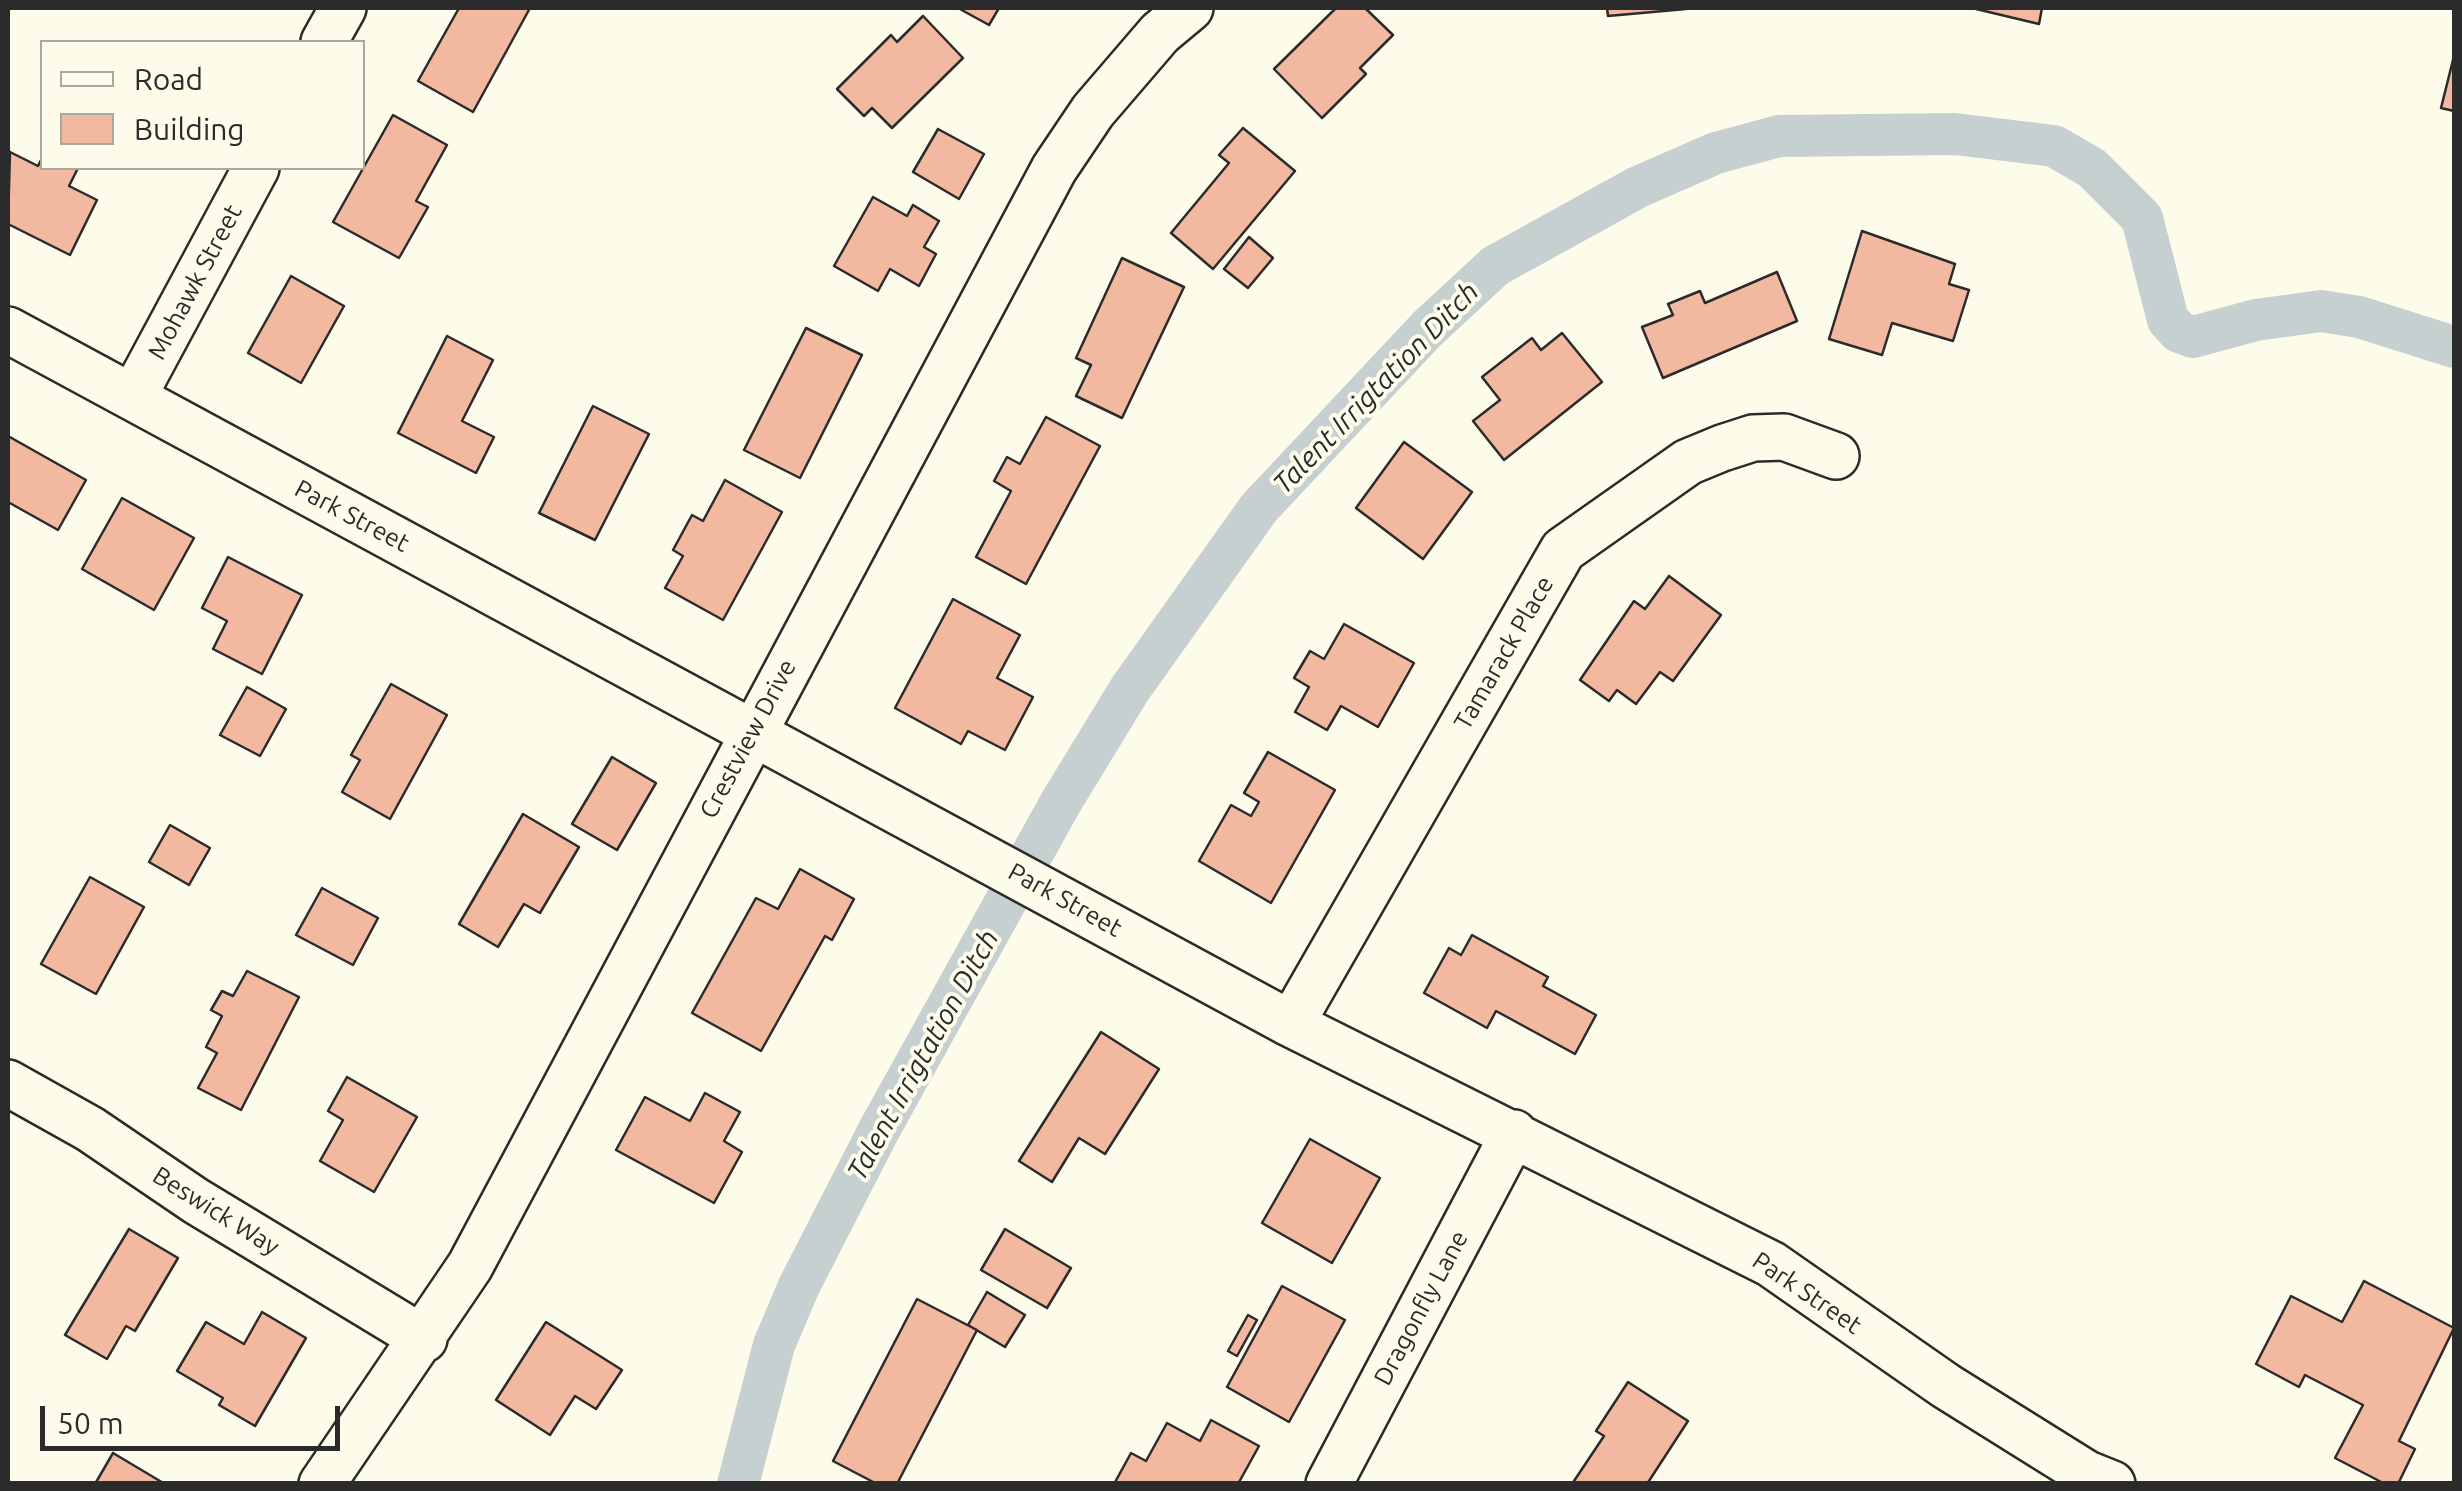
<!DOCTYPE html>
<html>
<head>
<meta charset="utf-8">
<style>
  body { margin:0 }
  #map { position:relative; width:2462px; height:1491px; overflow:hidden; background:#fdfbea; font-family:Ubuntu,sans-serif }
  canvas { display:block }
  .frame { position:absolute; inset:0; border:10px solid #2b2b2b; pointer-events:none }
  .legend { position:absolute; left:40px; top:40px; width:325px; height:130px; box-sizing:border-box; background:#fdfbea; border:2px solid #a9a89e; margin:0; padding:12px 18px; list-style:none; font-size:30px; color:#2b2b2b }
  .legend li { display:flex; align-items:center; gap:20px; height:50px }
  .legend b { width:50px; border:2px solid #a9a89e }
  .scale { position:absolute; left:40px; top:1406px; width:300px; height:45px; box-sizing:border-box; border:5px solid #2b2b2b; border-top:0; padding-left:12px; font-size:30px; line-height:35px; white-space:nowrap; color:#2b2b2b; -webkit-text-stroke:8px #fdfbea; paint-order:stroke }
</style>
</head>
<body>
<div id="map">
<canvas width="2462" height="1491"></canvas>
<div class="frame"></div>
<ul class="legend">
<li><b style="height:12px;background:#fdfbea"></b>Road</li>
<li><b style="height:28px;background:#f2b8a0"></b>Building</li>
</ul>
<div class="scale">50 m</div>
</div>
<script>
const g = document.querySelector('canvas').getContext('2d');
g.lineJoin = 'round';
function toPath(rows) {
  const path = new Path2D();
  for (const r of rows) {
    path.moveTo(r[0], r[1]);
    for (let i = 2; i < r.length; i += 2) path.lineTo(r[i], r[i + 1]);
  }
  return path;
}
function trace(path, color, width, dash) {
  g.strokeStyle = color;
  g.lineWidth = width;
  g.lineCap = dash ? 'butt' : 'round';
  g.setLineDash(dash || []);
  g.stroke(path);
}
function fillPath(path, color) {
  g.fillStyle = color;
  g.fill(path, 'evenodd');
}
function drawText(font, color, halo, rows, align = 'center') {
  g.font = font + ' Ubuntu,sans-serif';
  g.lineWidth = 8;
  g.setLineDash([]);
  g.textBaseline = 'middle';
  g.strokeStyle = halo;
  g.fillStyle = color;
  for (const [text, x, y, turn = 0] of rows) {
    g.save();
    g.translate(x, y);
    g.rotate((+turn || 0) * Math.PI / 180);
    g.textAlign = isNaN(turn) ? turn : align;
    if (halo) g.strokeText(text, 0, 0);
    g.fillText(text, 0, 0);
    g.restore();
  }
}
trace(toPath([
  [738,1484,774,1345,799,1286,879,1130,1061,802,1130,689,1259,508,1427,329,1495,266,1638,187,1716,153,1779,136,1955,134,2054,146,2092,168,2142,218,2168,320,2179,332,2193,337,2256,320,2321,311,2359,317,2454,347]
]), '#c7d0d0', 42);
const building = toPath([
  [459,8,530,8,473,112,418,81,459,8],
  [958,8,999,8,989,25,958,8],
  [1336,8,1365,8,1393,35,1360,68,1366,74,1322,118,1274,69,1336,8],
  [1607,8,1686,8,1686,9,1608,16,1607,8],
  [1972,8,2042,8,2039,24,1972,8],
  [923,16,963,58,892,128,872,108,864,116,837,89,891,35,897,42,923,16],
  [2454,56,2454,111,2441,108,2454,56],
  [393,115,447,145,416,201,428,207,399,258,333,222,393,115],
  [1243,128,1295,171,1213,269,1171,233,1229,163,1219,155,1243,128],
  [938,129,984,154,959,199,913,172,938,129],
  [10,152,38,166,42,158,42,168,78,168,69,186,97,200,70,255,8,224,10,152],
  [873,197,907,216,913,205,939,221,924,247,936,254,919,286,890,269,878,291,834,266,873,197],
  [1862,231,1955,264,1949,284,1969,290,1953,341,1892,323,1882,355,1829,339,1862,231],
  [1249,237,1273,258,1248,288,1224,269,1249,237],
  [1122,258,1184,287,1122,418,1076,396,1091,365,1076,358,1122,258],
  [1777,272,1797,321,1663,378,1642,327,1673,315,1668,304,1700,291,1705,303,1777,272],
  [291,276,344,306,301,383,248,353,291,276],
  [806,328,862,355,800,478,744,450,806,328],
  [1562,333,1602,382,1504,460,1473,421,1500,400,1482,377,1532,338,1541,350,1562,333],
  [447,336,493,360,462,421,494,437,476,473,398,433,447,336],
  [593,406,649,434,595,540,539,513,593,406],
  [1046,417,1100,446,1026,584,976,557,1011,491,994,481,1007,457,1020,464,1046,417],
  [8,436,86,480,58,530,8,502,8,436],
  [1404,442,1472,492,1423,559,1356,508,1404,442],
  [725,480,782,512,723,620,665,588,683,556,673,550,692,515,703,521,725,480],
  [122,498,194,538,154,610,82,569,122,498],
  [228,557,302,595,262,674,213,649,227,621,202,608,228,557],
  [1669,576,1721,615,1673,681,1660,672,1636,704,1617,690,1609,701,1580,680,1634,601,1645,609,1669,576],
  [953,599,1020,635,997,678,1033,697,1005,750,968,731,961,744,895,708,953,599],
  [1344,624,1414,663,1378,727,1341,706,1327,730,1295,712,1309,687,1294,678,1310,651,1324,659,1344,624],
  [391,684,447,715,390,819,342,792,360,760,351,755,391,684],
  [247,687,286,709,260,756,220,735,247,687],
  [1268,752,1335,790,1271,903,1199,861,1231,805,1251,816,1259,802,1244,793,1268,752],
  [612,757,656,783,617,850,572,824,612,757],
  [523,814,579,847,540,913,524,904,498,947,459,924,523,814],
  [170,825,210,848,189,885,149,862,170,825],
  [800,869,854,899,832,940,825,936,761,1051,692,1013,756,898,778,909,800,869],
  [90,877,144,907,96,994,41,964,90,877],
  [322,888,378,918,353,965,296,935,322,888],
  [1472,935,1548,977,1543,986,1596,1015,1575,1054,1496,1011,1487,1028,1424,993,1449,948,1461,955,1472,935],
  [247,971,299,997,241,1110,198,1088,217,1053,206,1047,222,1016,211,1010,222,991,233,996,247,971],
  [1101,1032,1159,1069,1105,1154,1079,1138,1052,1182,1019,1161,1101,1032],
  [347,1077,417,1117,374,1192,320,1161,343,1120,328,1111,347,1077],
  [705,1093,740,1112,724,1141,742,1152,714,1203,616,1150,645,1097,690,1121,705,1093],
  [1310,1139,1380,1178,1332,1263,1262,1223,1310,1139],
  [129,1229,178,1258,135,1331,126,1326,107,1359,65,1335,129,1229],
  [1005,1229,1071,1268,1047,1308,981,1270,1005,1229],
  [2364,1281,2454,1328,2399,1441,2415,1449,2398,1484,2385,1484,2335,1458,2363,1405,2305,1375,2299,1387,2256,1364,2291,1296,2342,1322,2364,1281],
  [1282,1286,1345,1320,1289,1422,1227,1387,1282,1286],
  [987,1292,1025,1315,1005,1347,968,1325,987,1292],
  [917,1299,977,1330,897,1484,877,1484,833,1461,917,1299],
  [262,1312,306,1338,255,1426,219,1405,223,1398,177,1371,206,1322,244,1344,262,1312],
  [1248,1315,1257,1320,1237,1356,1228,1351,1248,1315],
  [546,1322,622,1370,596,1409,575,1396,550,1435,496,1400,546,1322],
  [1628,1382,1688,1421,1647,1484,1572,1484,1604,1436,1596,1431,1628,1382],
  [1211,1420,1259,1446,1238,1484,1114,1484,1131,1453,1146,1461,1167,1423,1200,1441,1211,1420],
  [113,1453,165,1484,95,1484,113,1453]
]);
fillPath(building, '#f2b8a0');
trace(building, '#2b2b2b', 2.5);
const minor = toPath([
  [324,42,343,8],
  [8,330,1291,1024,1771,1264,1946,1386,2087,1474,2112,1484],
  [133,397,256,168],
  [1291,1024,1563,550,1688,462,1722,448,1753,438,1784,437,1836,456],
  [8,1083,90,1129,196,1201,424,1339],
  [322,1484,470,1266,1054,169,1093,111,1160,33,1190,8],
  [1329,1484,1514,1133]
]);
trace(minor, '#2b2b2b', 50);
trace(minor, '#fdfbea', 45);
drawText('25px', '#2b2b2b', '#fdfbea', [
  ["Mohawk Street",195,282,-62],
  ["Park Street",352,516,28],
  ["Tamarack Place",1504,653,-60],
  ["Crestview Drive",748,739,-62],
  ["Park Street",1065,900,29],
  ["Beswick Way",216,1211,32],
  ["Park Street",1807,1293,34],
  ["Dragonfly Lane",1421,1308,-62]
]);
drawText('italic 28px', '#2b2b2b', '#fdfbea', [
  ["Talent Irrigtation Ditch",1376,388,-46],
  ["Talent Irrigtation Ditch",923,1055,-61]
]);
</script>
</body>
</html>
